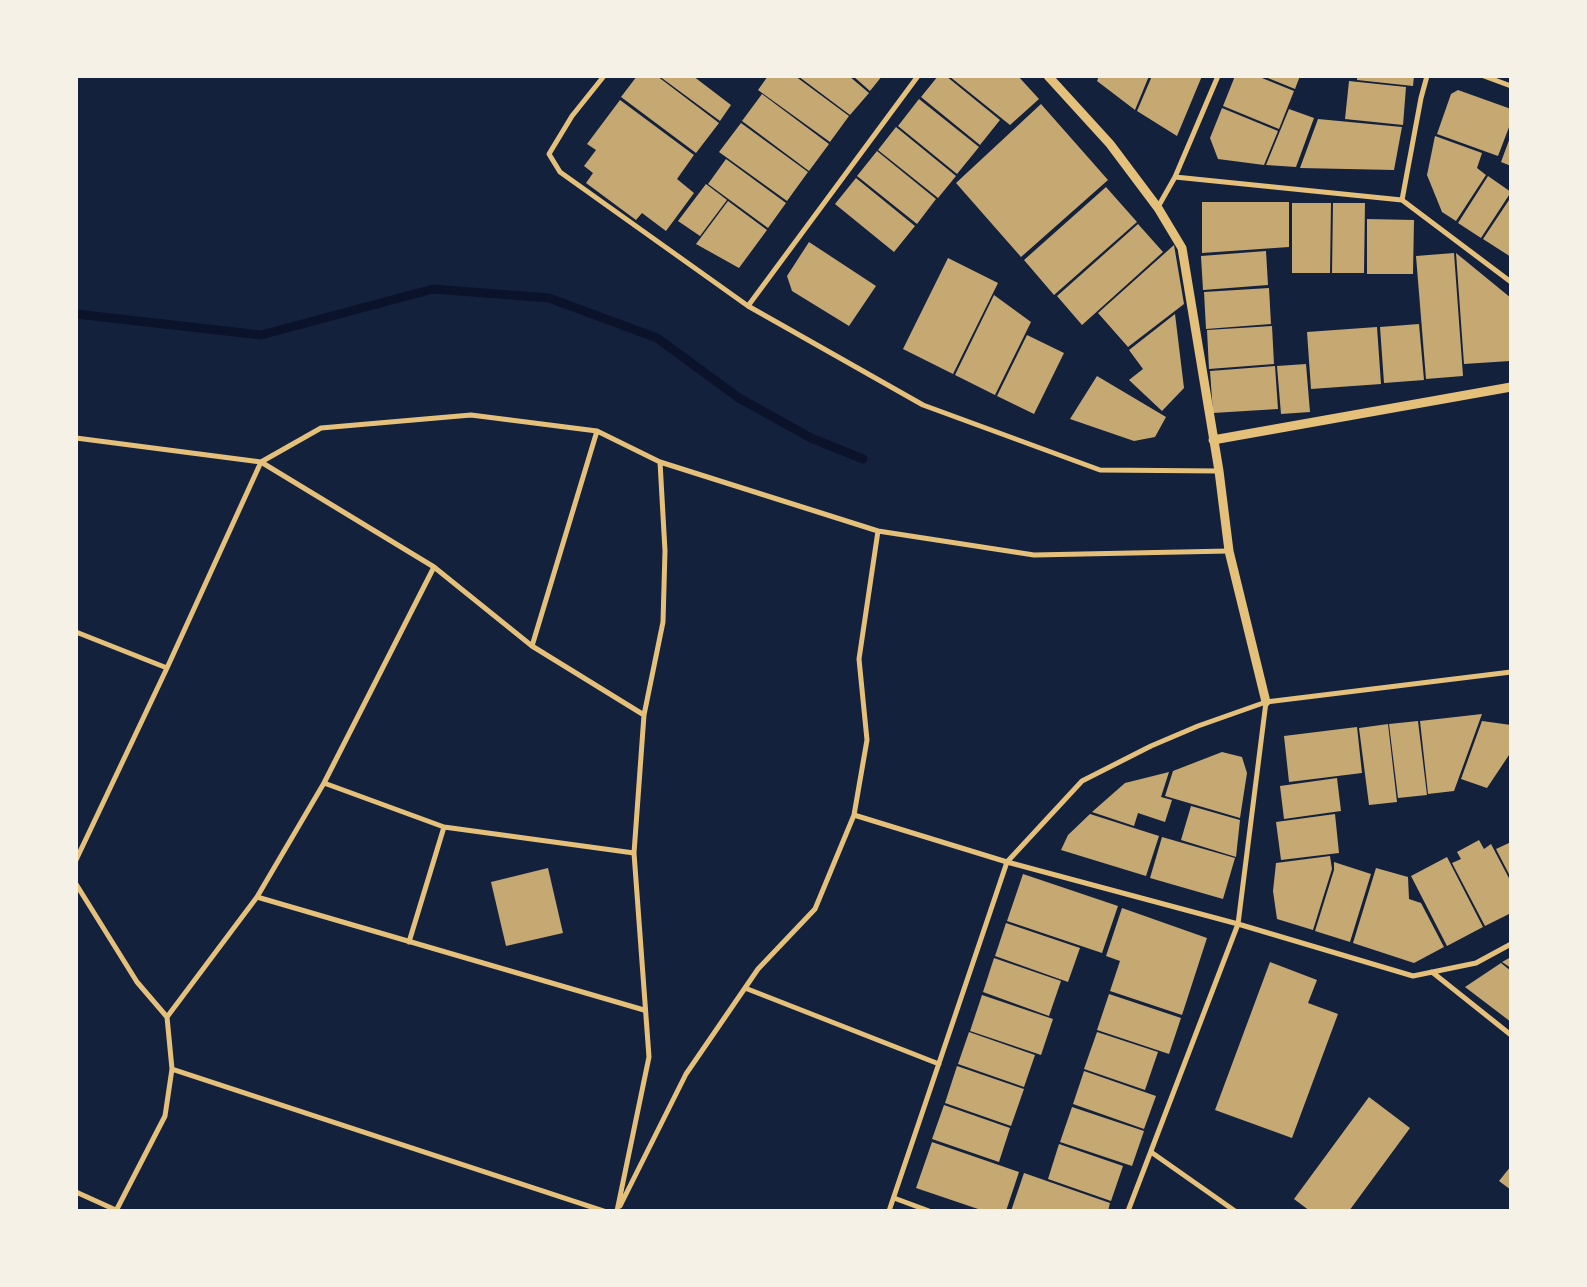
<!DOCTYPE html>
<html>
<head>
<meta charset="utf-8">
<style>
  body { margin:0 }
  #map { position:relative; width:1587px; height:1287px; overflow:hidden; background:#14213d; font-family:Georgia,serif }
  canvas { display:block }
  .frame { position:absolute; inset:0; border:78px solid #f6f1e7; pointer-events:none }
</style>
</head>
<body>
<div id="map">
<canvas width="1587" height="1287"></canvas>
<div class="frame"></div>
</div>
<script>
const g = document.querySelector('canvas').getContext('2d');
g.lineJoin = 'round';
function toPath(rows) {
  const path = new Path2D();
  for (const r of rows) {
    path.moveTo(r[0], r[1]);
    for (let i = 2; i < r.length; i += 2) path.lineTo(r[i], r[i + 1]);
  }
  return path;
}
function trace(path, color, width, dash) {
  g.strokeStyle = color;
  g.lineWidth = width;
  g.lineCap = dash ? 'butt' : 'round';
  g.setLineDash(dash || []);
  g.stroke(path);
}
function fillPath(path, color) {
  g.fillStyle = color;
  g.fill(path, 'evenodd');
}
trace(toPath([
  [76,314,261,335,433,289,549,298,657,338,739,398,811,438,863,459]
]), '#0b132b', 9);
fillPath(toPath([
  [637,76,657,76,719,123,696,153,621,97],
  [659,76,693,76,731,105,720,121],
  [768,76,795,76,849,116,830,142,758,90],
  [798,76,849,76,869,93,850,115],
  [853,76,882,76,870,91],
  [938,76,946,76,1000,120,980,145,921,97],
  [949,76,1018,76,1039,99,1010,125],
  [1099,76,1149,76,1135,110,1097,81],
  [1152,76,1202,76,1177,136,1137,111],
  [1235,76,1257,76,1294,91,1279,129,1223,106],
  [1263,76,1300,76,1295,89],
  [1357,76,1414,76,1413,86,1357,80],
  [1349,81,1406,87,1403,125,1345,119],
  [1458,90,1511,109,1511,122,1498,156,1437,134,1451,94],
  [762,94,829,144,809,171,742,121],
  [919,99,979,147,957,174,898,126],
  [620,100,694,155,677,179,694,193,666,231,642,213,636,220,586,183,593,173,584,166,596,150,587,144],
  [1041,104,1108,180,1021,257,956,183],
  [1222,108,1278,131,1264,165,1218,159,1210,138],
  [1289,109,1314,118,1296,167,1266,165],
  [1318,119,1402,127,1394,170,1300,168],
  [741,123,808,172,787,201,719,152],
  [896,127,956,176,938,198,878,150],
  [1511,135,1511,166,1501,162],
  [1435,136,1482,153,1477,168,1486,175,1456,221,1442,212,1427,175],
  [877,151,936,199,917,224,857,176],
  [726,159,786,203,768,228,708,184],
  [1488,176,1511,192,1481,238,1458,223],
  [856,178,915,226,894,252,835,204],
  [706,184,727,200,700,236,678,221],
  [1106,187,1137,222,1054,295,1024,260],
  [1511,197,1511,257,1483,239],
  [728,201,767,230,739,268,696,244],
  [1202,202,1289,202,1289,247,1202,253],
  [1292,203,1331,203,1330,273,1292,273],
  [1333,203,1365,203,1364,273,1332,273],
  [1367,219,1414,220,1413,274,1367,274],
  [1138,224,1163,252,1082,325,1057,296],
  [809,242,876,286,849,326,792,291,787,276],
  [1174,245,1184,304,1128,347,1098,313],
  [1266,251,1268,285,1203,290,1201,256],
  [1454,253,1463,376,1426,379,1416,256],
  [1456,253,1511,298,1510,361,1464,364],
  [948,258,998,283,953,374,903,349],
  [1269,288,1271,324,1206,329,1204,292],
  [994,295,1031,322,995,395,955,375],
  [1175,314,1184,388,1162,411,1129,380,1143,369,1129,350],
  [1419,324,1424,380,1384,383,1380,327],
  [1272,326,1274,364,1209,369,1207,330],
  [1377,327,1381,384,1311,389,1307,332],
  [1027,335,1064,353,1034,414,997,396],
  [1306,364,1310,412,1281,414,1277,366],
  [1275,366,1278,409,1213,413,1210,371],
  [1097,376,1166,417,1155,437,1134,441,1070,419],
  [1482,714,1454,791,1428,794,1420,721],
  [1418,721,1427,795,1398,798,1389,724],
  [1482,721,1511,725,1511,752,1487,788,1461,779],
  [1388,724,1397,802,1369,805,1359,728],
  [1357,727,1362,773,1289,782,1284,736],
  [1222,752,1242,757,1247,773,1240,818,1165,796,1173,771],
  [1169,772,1161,797,1172,800,1165,822,1138,813,1134,826,1092,812,1125,783],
  [1337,778,1341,811,1284,819,1280,786],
  [1191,806,1240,820,1236,857,1181,840],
  [1090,814,1159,836,1146,876,1061,850,1068,835],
  [1335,814,1339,853,1281,860,1276,822],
  [1162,837,1235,858,1223,899,1150,878],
  [1479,840,1484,849,1491,844,1511,882,1511,913,1485,926,1452,863,1461,859,1457,852],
  [1511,842,1511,878,1496,849],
  [1330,856,1332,869,1313,930,1277,919,1273,891,1276,863],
  [1447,857,1483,927,1447,946,1411,876],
  [1334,862,1371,874,1350,942,1315,931,1334,870],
  [548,868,563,933,506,946,491,882],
  [1376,868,1408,877,1409,899,1421,903,1444,947,1414,963,1353,943],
  [1023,874,1118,906,1102,953,1007,921],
  [1122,908,1207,938,1182,1015,1110,991,1120,961,1106,956],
  [1006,923,1080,948,1068,982,995,956],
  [1511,957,1511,968,1502,962],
  [994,958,1061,981,1049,1016,983,992],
  [1270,962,1317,980,1308,1003,1338,1014,1292,1138,1215,1110],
  [1501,963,1511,971,1511,1022,1465,987],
  [1109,994,1181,1018,1169,1054,1097,1030],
  [982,995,1053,1019,1041,1055,970,1031],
  [969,1032,1035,1055,1024,1087,958,1064],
  [1097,1032,1158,1052,1145,1090,1084,1069],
  [957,1066,1024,1089,1011,1126,945,1103],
  [1084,1071,1156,1096,1144,1129,1073,1104],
  [1369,1097,1410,1128,1349,1211,1310,1211,1294,1199],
  [944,1105,1010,1128,999,1162,932,1139],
  [1072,1107,1144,1131,1132,1166,1060,1142],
  [932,1142,1019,1172,1006,1211,984,1211,916,1188],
  [1059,1144,1123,1166,1111,1201,1048,1179],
  [1511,1166,1511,1190,1499,1181],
  [1024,1173,1110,1203,1108,1211,1011,1211]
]), '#c6a872');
trace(toPath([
  [604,76,572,116,549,154,560,172,748,306,923,405,1100,470,1219,471],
  [1484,76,1511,86],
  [1175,177,1402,200,1511,282],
  [1402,200,1421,98,1427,76],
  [1158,207,1175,177,1218,76],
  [748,306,918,76],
  [76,438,261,462,321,428,471,415,597,431,660,462,878,531,1034,555,1229,551],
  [76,632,167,668],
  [532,646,597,431],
  [324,783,444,827,634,853],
  [854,815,1007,862,1238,924,1413,976,1476,963,1511,944],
  [76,860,167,668,261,462,434,567,532,646,644,715],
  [76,884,137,982,167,1017,172,1069,165,1116,117,1209],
  [257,897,644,1010],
  [409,942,444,827],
  [1432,972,1511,1035],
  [745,988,939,1064],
  [167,1017,257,897,324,783,434,567],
  [172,1069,604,1211],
  [1151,1152,1235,1211],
  [76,1192,118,1211],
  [894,1198,929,1211],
  [620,1206,686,1074,758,969,815,909,854,815,867,740,859,659,878,531],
  [617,1211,649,1057,634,853,644,715,663,622,665,551,660,462],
  [889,1211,1007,862,1082,781,1151,746,1198,726,1266,702,1511,672],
  [1128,1211,1238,924,1266,702]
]), '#e5c07b', 5);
trace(toPath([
  [1048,76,1110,144,1158,208,1182,248,1219,471,1229,551,1266,702],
  [1213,440,1511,387]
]), '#e5c07b', 9);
</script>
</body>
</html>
